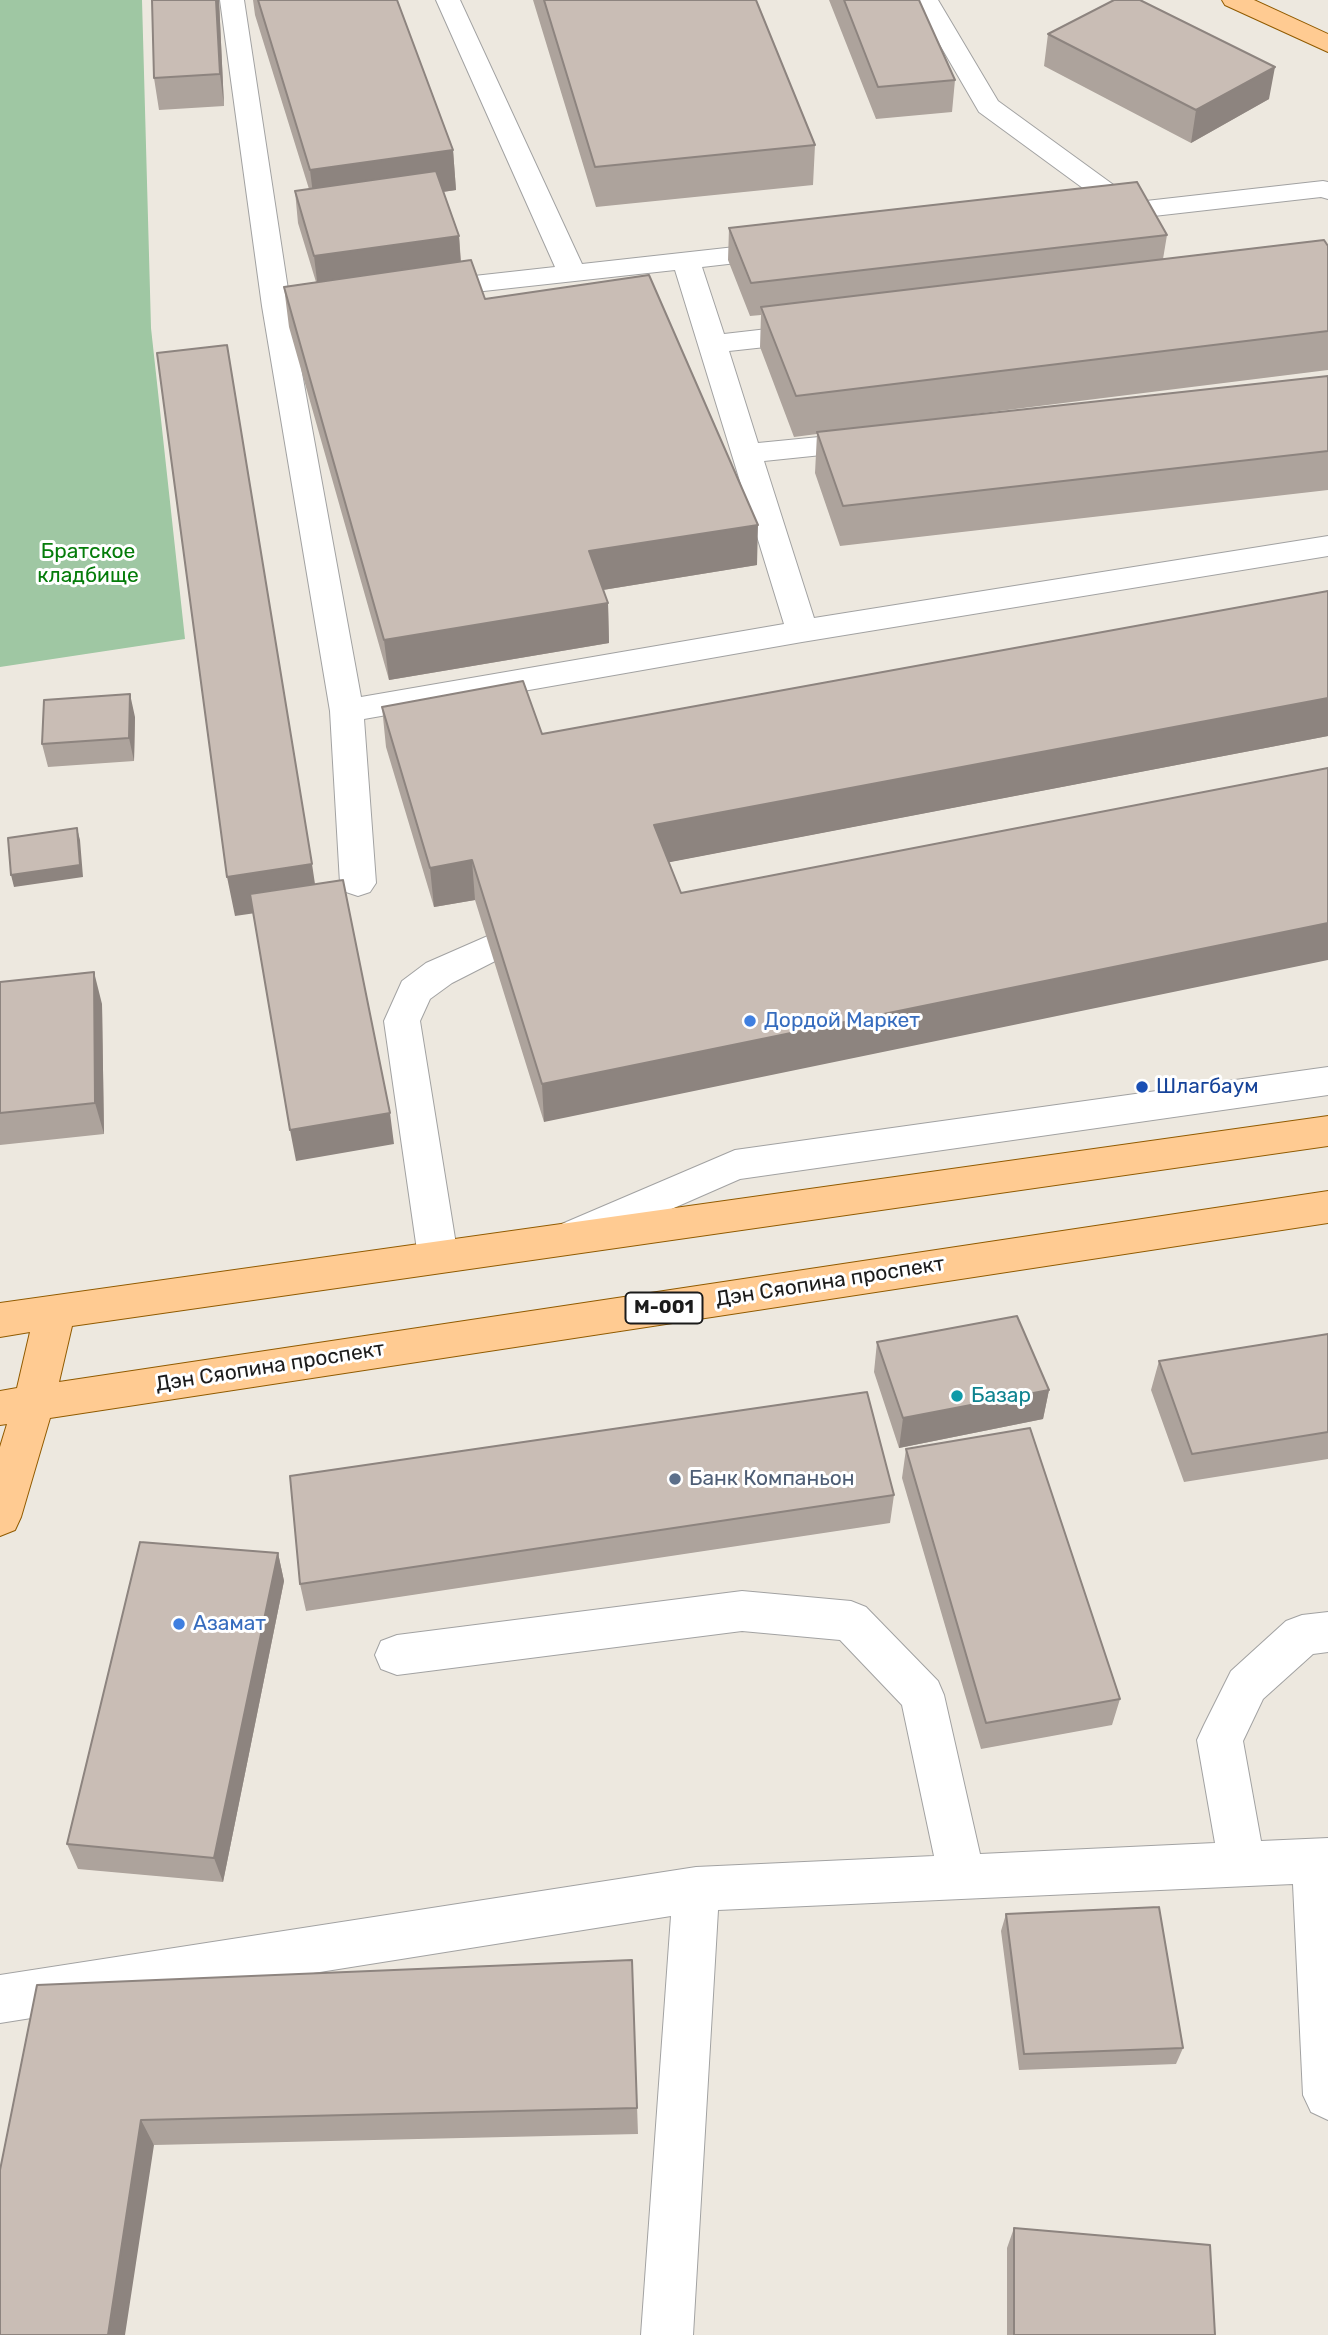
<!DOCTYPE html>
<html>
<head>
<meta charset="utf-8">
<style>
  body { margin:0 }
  canvas { display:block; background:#ede8df }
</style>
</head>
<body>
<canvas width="1328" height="2335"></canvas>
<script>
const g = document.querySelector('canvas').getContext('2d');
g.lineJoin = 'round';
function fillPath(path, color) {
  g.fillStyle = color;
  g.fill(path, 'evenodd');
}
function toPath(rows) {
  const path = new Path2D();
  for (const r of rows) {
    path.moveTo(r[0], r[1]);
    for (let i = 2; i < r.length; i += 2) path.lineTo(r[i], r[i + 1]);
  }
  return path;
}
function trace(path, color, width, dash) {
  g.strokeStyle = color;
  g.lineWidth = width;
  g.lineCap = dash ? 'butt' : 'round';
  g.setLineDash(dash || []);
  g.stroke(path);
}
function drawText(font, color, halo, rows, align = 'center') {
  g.font = font + ' Rubik,sans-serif';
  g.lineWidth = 6;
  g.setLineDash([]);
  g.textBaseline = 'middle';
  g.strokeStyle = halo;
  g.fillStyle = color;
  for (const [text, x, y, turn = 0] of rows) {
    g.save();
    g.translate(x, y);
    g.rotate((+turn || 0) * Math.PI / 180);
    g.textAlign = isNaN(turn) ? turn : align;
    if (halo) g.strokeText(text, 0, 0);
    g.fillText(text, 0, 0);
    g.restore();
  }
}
fillPath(toPath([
  [0,0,142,0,151,328,185,639,0,667]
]), '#9fc7a3');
const minor = toPath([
  [220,0,244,0,289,296,338,290,348,293,352,299,348,305,338,308,291,313,361,697,784,624,675,270,429,297,419,295,415,289,419,283,429,281,555,267,436,0,460,0,582,264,780,242,790,244,794,250,790,256,780,258,702,267,724,334,811,324,821,327,825,333,821,339,811,342,729,351,758,443,870,432,881,434,885,441,881,448,870,450,764,461,814,618,1328,536,1328,556,802,642,364,719,376,883,370,892,358,896,346,892,340,883,330,711,262,306,220,0],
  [914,0,938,0,998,101,1137,202,1323,181,1328,182,1328,199,1321,197,1101,222,1091,220,1087,214,1091,208,1106,205,979,112,914,0],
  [490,935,503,939,508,948,503,957,452,983,430,999,420,1021,458,1257,452,1268,438,1273,424,1268,418,1257,384,1021,402,981,426,963,490,935],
  [1328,1067,1328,1095,740,1179,571,1253,557,1248,551,1237,557,1226,735,1150,1328,1067],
  [742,1591,851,1601,866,1607,938,1681,944,1695,980,1854,1215,1843,1197,1740,1204,1725,1231,1671,1286,1621,1302,1615,1328,1612,1328,1652,1313,1654,1263,1699,1243,1741,1261,1841,1328,1838,1328,2120,1311,2112,1303,2095,1293,1884,718,1910,693,2335,641,2335,671,1916,0,2023,0,1975,696,1867,934,1856,902,1705,840,1640,742,1631,397,1675,381,1669,375,1655,381,1641,397,1635,742,1591]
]);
const major = toPath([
  [1222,0,1254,0,1328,34,1328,52,1225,5,1222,0],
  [1328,1116,1328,1146,72,1326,59,1382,1328,1191,1328,1223,50,1418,21,1517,15,1530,0,1536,0,1447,7,1424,0,1425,0,1391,17,1388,30,1332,0,1337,0,1303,1328,1116]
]);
trace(minor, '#a2a2a2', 2);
trace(major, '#915b00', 2);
fillPath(minor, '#fff');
fillPath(major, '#ffcb92');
fillPath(toPath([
  [219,0,224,106,159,110,154,78],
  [253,0,397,0,453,150,456,190,443,192,459,236,461,261,485,299,757,565,603,590,608,603,609,643,389,680,289,327,284,287,316,282,298,223,295,191,309,189,255,15],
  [533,0,756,0,815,145,813,185,596,207],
  [829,0,919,0,955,80,952,112,876,119],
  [1048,34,1269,99,1191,143,1044,66],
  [729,228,1167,235,1163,259,1328,246,1328,370,943,418,1328,376,1328,490,840,546,815,473,817,434,794,437,760,347,761,315,750,316,728,260],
  [382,707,542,734,1328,736,669,862,544,1122,475,900,434,907,386,747],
  [135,717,134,761,48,767,42,744],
  [0,982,102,1004,104,1134,0,1145],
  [1328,1334,1328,1459,1184,1482,1151,1390,1159,1361],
  [877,1342,1049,1390,1043,1419,899,1448,874,1372],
  [906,1449,1120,1699,1112,1725,981,1749,902,1478],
  [894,1495,890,1523,306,1611,300,1584],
  [278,1553,284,1581,223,1882,78,1869,67,1844],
  [1006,1914,1183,2048,1176,2064,1019,2070,1001,1931],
  [632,1960,638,2134,154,2145,37,1985],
  [1014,2228,1215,2335,1007,2335,1007,2248]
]), '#ada39c');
fillPath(toPath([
  [216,0,219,0,224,106,220,74],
  [1275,67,1269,99,1191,143,1196,110],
  [453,150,456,190,315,210,310,170],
  [459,236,461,268,318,289,314,256],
  [758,525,757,565,590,592,589,551],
  [608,603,609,643,389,680,384,640],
  [130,694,135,717,134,761,129,738],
  [1328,698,1328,736,655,865,654,825],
  [77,828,80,840,83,877,14,887,11,875],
  [472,860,475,900,434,907,430,868],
  [312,864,318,904,235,916,227,877],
  [1328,923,1328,960,544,1122,542,1084],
  [94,972,102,1004,104,1134,95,1103],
  [390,1113,394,1144,296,1161,290,1130],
  [1049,1390,1043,1419,899,1448,903,1418],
  [278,1553,284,1581,223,1882,214,1858],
  [141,2120,154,2145,125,2335,108,2335]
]), '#8d847f');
const building = toPath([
  [152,0,216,0,220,74,154,78,152,0],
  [258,0,397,0,453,150,310,170,258,0],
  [544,0,756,0,815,145,595,167,544,0],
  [844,0,919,0,955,80,878,87,844,0],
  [1114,0,1140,0,1275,67,1196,110,1048,34,1114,0],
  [436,171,459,236,314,256,295,191,436,171],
  [1137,182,1167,235,751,283,729,228,1137,182],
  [1324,240,1328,246,1328,331,796,396,761,307,1324,240],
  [471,260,485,299,649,275,758,525,589,551,608,603,384,640,284,287,471,260],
  [227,345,312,864,227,877,157,353,227,345],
  [1328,376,1328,451,843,506,817,432,1328,376],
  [1328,591,1328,698,654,825,681,893,1328,768,1328,923,542,1084,472,860,430,868,382,707,523,681,542,734,1328,591],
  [130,694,129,738,42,744,44,700,130,694],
  [77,828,80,865,11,875,8,838,77,828],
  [343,880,390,1113,290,1130,250,894,343,880],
  [94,972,95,1103,0,1113,0,982,94,972],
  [1017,1316,1049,1390,903,1418,877,1342,1017,1316],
  [1328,1334,1328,1432,1192,1454,1159,1361,1328,1334],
  [867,1392,894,1495,300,1584,290,1476,867,1392],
  [1030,1428,1120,1699,986,1723,906,1449,1030,1428],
  [140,1542,278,1553,214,1858,67,1844,140,1542],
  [1159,1907,1183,2048,1024,2054,1006,1914,1159,1907],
  [632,1960,637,2108,141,2120,108,2335,0,2335,0,2170,37,1985,632,1960],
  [1014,2228,1210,2245,1215,2335,1014,2335,1014,2228]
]);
fillPath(building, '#c9bdb5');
trace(building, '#8d847f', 2);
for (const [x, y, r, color] of [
  [750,1021,7,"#3f7fe0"],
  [1142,1087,7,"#1a4fb4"],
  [957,1396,7,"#0f9aa8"],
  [675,1479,7,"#5c6f8a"],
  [179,1624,7,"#3f7fe0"]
]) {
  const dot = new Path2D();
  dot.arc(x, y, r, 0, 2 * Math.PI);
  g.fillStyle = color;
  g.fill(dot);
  trace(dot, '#fff', 2.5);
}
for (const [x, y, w] of [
  [664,1308,77]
]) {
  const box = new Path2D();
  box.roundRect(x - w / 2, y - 15.5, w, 31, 5);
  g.fillStyle = '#fff';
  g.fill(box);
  trace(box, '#1b1b1b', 2);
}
drawText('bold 19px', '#1b1b1b', null, [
  ["M-001",664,1308]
]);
drawText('21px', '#057c0a', '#fff', [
  ["Братское",88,552],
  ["кладбище",88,576]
]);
drawText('21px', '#366cbe', '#fff', [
  ["Дордой Маркет",764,1021],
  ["Азамат",193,1624]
], 'left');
drawText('21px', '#164399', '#fff', [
  ["Шлагбаум",1156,1087]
], 'left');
drawText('21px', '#1b1b1b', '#fff', [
  ["Дэн Сяопина проспект",830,1282,-9],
  ["Дэн Сяопина проспект",270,1367,-9]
]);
drawText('21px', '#0d838f', '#fff', [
  ["Базар",971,1396]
], 'left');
drawText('21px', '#4e5e75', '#fff', [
  ["Банк Компаньон",689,1479]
], 'left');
</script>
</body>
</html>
